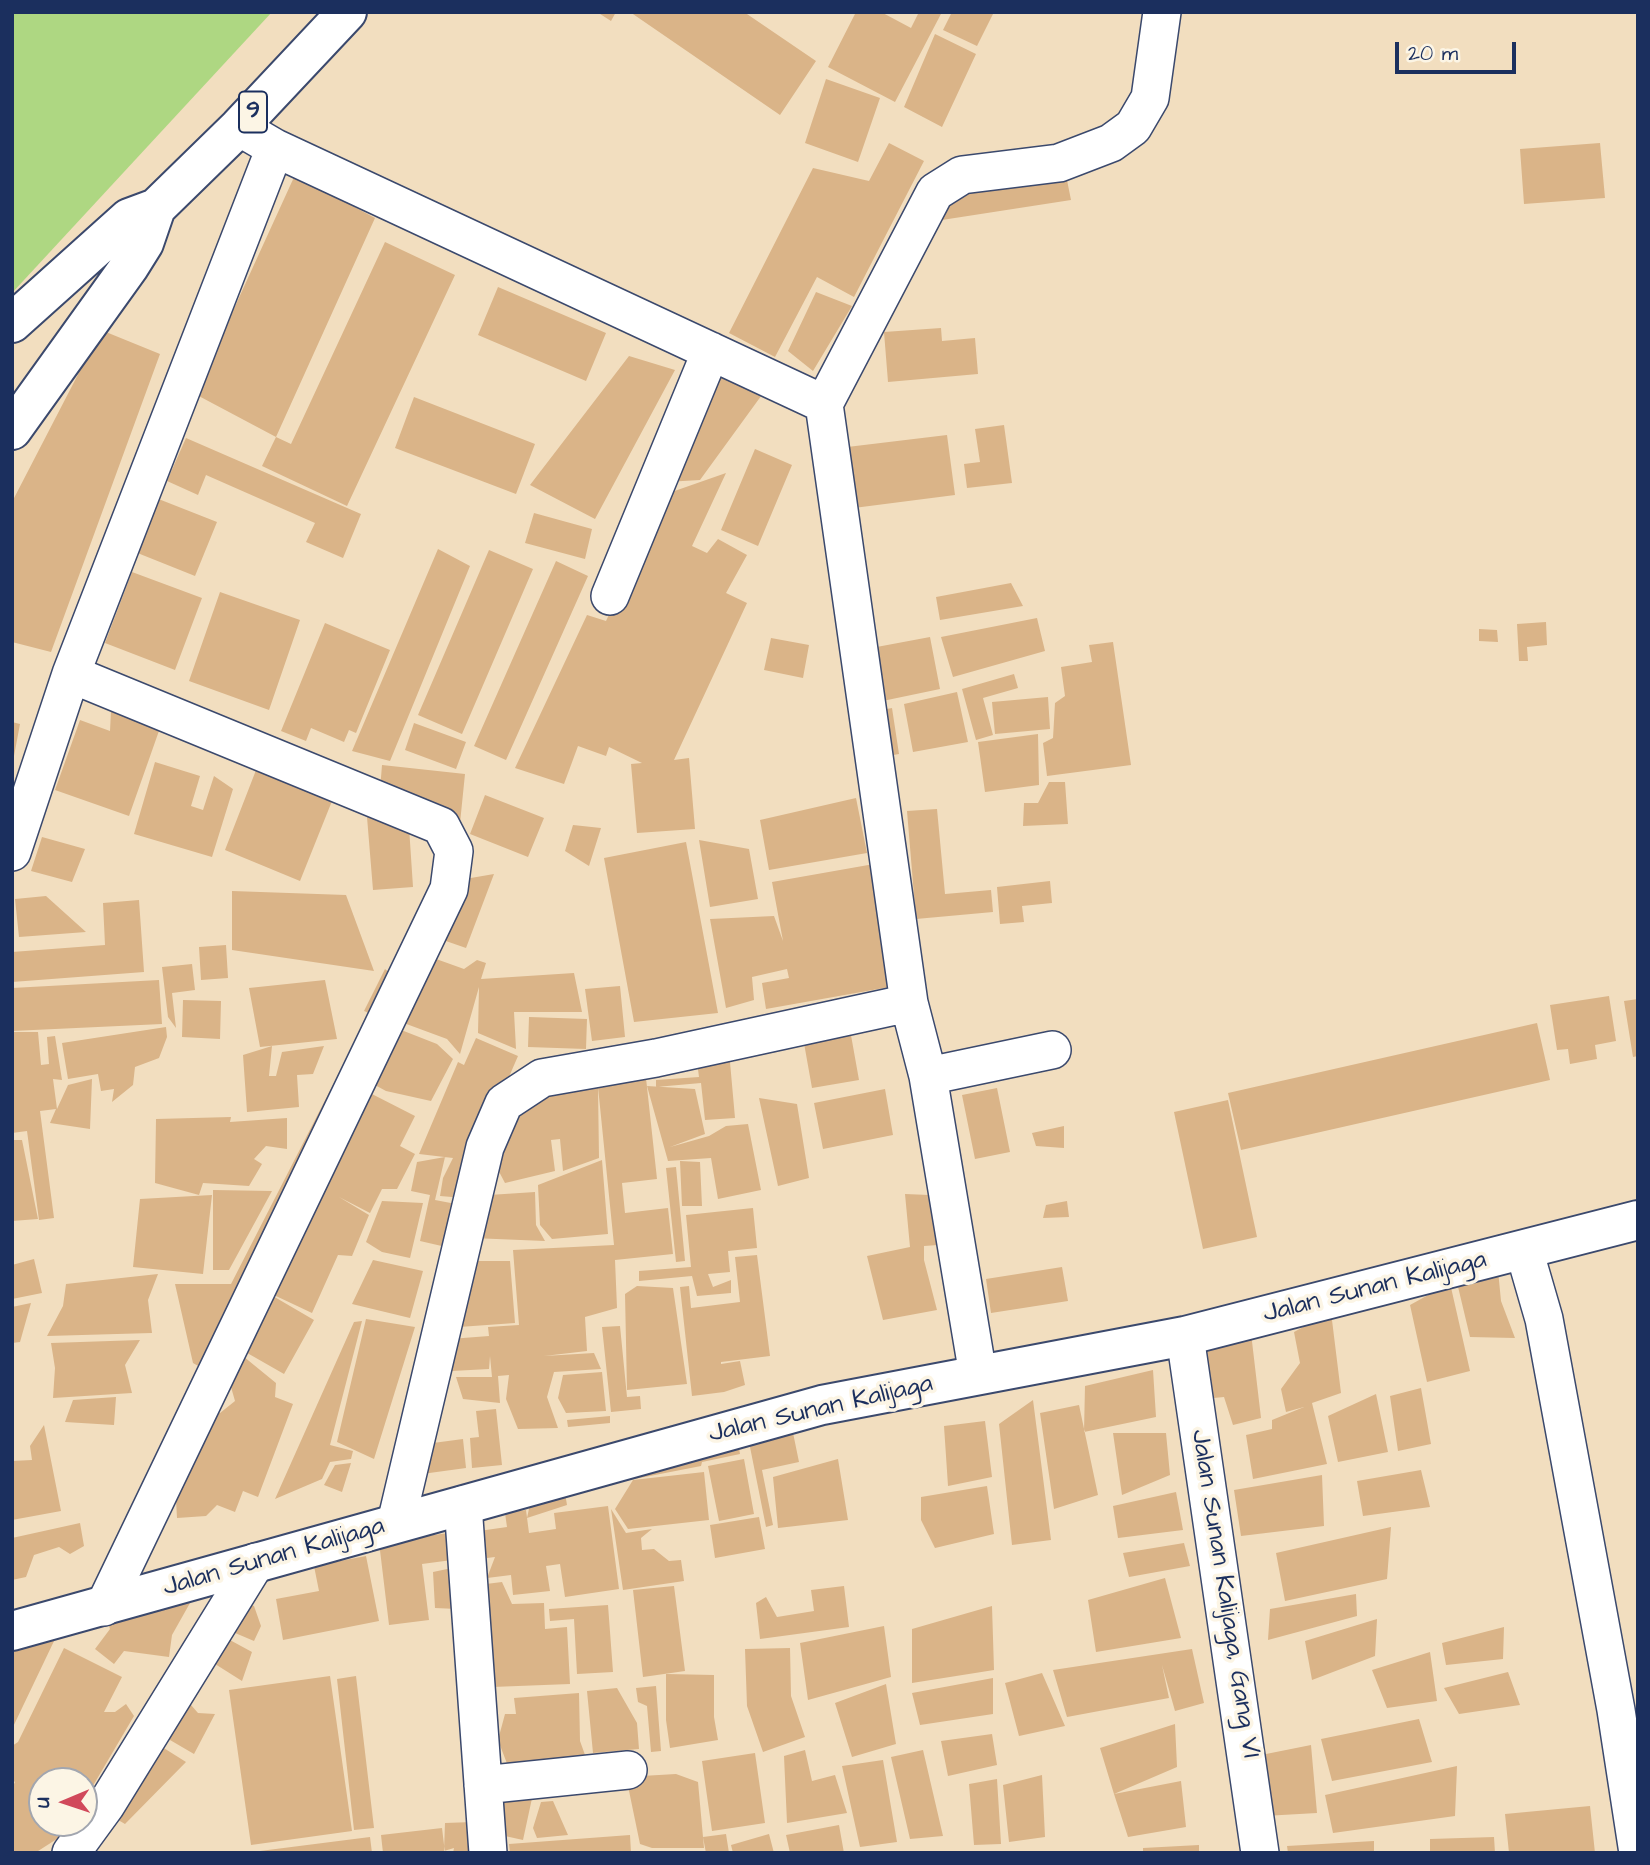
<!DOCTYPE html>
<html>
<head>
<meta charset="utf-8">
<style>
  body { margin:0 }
  #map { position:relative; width:1650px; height:1865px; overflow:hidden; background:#f2debf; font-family:"Architects Daughter",sans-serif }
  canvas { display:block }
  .frame { position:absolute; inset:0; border:14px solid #1b2f5e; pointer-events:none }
  .north { position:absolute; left:28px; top:1767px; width:70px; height:70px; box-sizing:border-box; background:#fcf5e5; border:2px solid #a2a6af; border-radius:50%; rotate:268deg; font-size:19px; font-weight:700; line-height:28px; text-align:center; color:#1b2f5e }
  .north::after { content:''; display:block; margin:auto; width:24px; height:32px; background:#d1495b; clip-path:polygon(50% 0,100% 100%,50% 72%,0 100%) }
  .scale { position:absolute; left:1395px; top:42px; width:121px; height:32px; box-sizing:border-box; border:4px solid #1b2f5e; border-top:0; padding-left:9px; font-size:21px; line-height:24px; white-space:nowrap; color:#1b2f5e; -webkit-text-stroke:5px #fcf5e5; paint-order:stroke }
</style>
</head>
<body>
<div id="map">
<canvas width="1650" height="1865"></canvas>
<div class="frame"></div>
<div class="north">U</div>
<div class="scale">20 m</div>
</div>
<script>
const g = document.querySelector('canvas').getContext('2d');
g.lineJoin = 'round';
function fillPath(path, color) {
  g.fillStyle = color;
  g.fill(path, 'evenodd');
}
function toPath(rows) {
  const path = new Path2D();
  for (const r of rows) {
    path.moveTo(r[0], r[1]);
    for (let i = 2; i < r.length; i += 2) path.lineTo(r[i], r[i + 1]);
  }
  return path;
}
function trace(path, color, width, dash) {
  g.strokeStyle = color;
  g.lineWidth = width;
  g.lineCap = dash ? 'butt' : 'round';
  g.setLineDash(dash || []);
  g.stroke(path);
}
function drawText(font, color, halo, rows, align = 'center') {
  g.font = font + ' "Architects Daughter",sans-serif';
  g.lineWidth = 7;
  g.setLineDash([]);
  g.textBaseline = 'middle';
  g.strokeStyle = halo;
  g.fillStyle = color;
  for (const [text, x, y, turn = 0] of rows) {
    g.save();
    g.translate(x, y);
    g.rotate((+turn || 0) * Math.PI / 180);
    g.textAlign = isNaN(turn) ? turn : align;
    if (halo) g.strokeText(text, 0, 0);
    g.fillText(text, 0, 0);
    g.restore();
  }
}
fillPath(toPath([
  [12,12,272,12,12,293]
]), '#aed782');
fillPath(toPath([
  [597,12,616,12,611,21],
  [630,12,744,12,816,61,780,115],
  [856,12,881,12,911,28,919,12,942,12,895,102,828,67],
  [952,12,994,12,977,46,943,30],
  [935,34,976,54,942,127,904,107],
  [826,79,880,98,858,162,805,143],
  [889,143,924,161,854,297,817,277,775,357,729,333,813,168,869,181],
  [1600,143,1605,198,1524,204,1520,149],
  [1065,170,1071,200,929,222,962,186],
  [295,175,375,218,276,437,195,394],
  [385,242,455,275,347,506,262,466,276,437,291,444],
  [498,287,606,333,586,381,478,335],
  [816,292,852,306,813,371,788,351],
  [941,328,942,341,975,338,978,374,888,382,884,332],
  [101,330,160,354,51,652,12,642,12,502],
  [629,356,675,370,595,519,530,485],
  [710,370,764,392,700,480,666,482],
  [414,397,535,444,516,494,395,448],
  [1004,425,1012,483,967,488,964,464,980,462,975,429],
  [947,435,955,495,846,509,839,448],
  [186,438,361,514,343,558,306,542,315,523,206,475,198,495,167,481],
  [755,449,792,465,758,546,721,530],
  [726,473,692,546,707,553,718,539,747,555,726,593,747,603,674,760,689,758,695,829,637,833,631,764,642,763,609,747,606,756,578,746,564,784,515,768,587,615,606,621,666,494],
  [156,498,217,522,195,576,135,552],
  [534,513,592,529,585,559,525,543],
  [438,549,470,566,390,761,352,751],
  [489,550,533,569,462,734,418,715],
  [556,561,588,576,506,760,474,746],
  [132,572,202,598,175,670,105,643],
  [1011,583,1023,606,940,620,936,597],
  [220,592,300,620,269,710,189,681],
  [1037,618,1045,651,953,677,941,637],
  [1546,622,1547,645,1527,647,1528,661,1519,661,1517,624],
  [325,623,390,650,356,733,349,730,344,742,311,728,306,741,281,731],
  [1479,629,1497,630,1498,642,1479,641],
  [930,637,940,689,873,703,866,649],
  [771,638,809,645,803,678,764,670],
  [1113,642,1131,765,1047,776,1043,743,1053,738,1055,703,1065,696,1061,667,1092,662,1089,645],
  [1014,674,1018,688,983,698,993,735,976,740,962,689],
  [957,692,968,742,913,752,904,704],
  [1048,697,1050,729,995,734,992,702],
  [892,708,899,754,882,757,876,711],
  [111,711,160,728,129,816,55,790,80,720,110,731],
  [12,722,20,724,14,756,12,756],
  [414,723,466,742,456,769,405,750],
  [1038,734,1039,785,985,792,978,742],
  [155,762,200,776,191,806,203,810,214,776,233,789,212,857,134,834],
  [258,765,334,796,300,881,225,850],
  [382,765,465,774,460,823,380,790],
  [1049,782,1065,782,1068,824,1023,826,1024,803,1038,803],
  [485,795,544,818,528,857,470,834],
  [856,798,867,853,769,870,760,820],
  [937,809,945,894,991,890,993,912,916,919,907,811],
  [367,817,409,827,413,887,373,890],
  [573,825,601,828,589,866,565,851],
  [42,837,85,849,72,882,31,871],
  [699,840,749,849,758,899,710,907],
  [686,842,718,1013,634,1022,604,858],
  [874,864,895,986,766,1009,762,983,789,978,787,969,752,977,754,1000,726,1008,710,919,774,916,783,941,772,882],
  [494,874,466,948,443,940,465,879],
  [1050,881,1052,903,1022,906,1024,922,1000,924,997,887],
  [232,891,346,895,374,971,232,950],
  [46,896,86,932,19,937,15,899],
  [139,900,144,972,12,982,12,952,105,945,103,903],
  [226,945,228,978,201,980,199,947],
  [425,955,464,969,477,960,486,963,481,979,574,973,582,1012,514,1012,516,1049,478,1033,479,987,460,1054,447,1039,401,1022],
  [192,964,195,990,172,993,176,1028,168,1017,162,967],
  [385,969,397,979,384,1019,364,1011],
  [159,980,162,1024,12,1031,12,988],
  [325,980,337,1039,260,1047,249,988],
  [620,986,625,1037,592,1041,585,989],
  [1609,996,1616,1041,1595,1045,1597,1059,1570,1064,1568,1049,1557,1050,1550,1005],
  [1638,999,1638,1056,1633,1057,1624,1001],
  [183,1000,221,1001,220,1039,182,1037],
  [529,1017,587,1019,586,1049,528,1047],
  [1537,1023,1550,1080,1241,1150,1228,1093],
  [849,1024,859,1080,812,1088,802,1032],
  [391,1026,437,1044,453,1059,431,1101,386,1091,362,1078],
  [166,1027,167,1037,159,1058,135,1067,133,1085,112,1102,114,1089,101,1091,98,1074,68,1079,62,1043],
  [12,1032,38,1032,41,1065,49,1064,47,1037,55,1036,62,1080,53,1079,57,1109,68,1085,92,1079,90,1129,50,1123,56,1109,40,1111,54,1218,39,1220,27,1131,12,1133],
  [476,1038,518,1056,473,1160,464,1198,440,1196,443,1178,453,1158,419,1154,458,1062,464,1065],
  [272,1046,269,1076,276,1076,282,1052,324,1046,313,1074,297,1075,299,1107,247,1112,243,1055],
  [729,1051,735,1118,705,1120,701,1083,656,1087,656,1080,699,1077,696,1054],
  [340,1071,355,1079,207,1371,193,1363,175,1284,231,1284],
  [646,1078,657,1179,622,1183,625,1213,668,1208,673,1254,615,1260,617,1308,585,1317,587,1351,544,1356,594,1353,601,1369,554,1372,547,1397,558,1428,518,1429,506,1399,509,1375,498,1376,500,1403,463,1399,456,1377,492,1377,490,1356,489,1369,452,1371,450,1339,489,1336,488,1327,519,1325,513,1250,614,1245,598,1087,599,1158,563,1171,560,1139,551,1140,555,1171,505,1183,486,1147,505,1105,553,1084],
  [647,1086,695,1089,705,1134,670,1147,709,1136,726,1126,748,1124,761,1190,718,1199,711,1158,668,1161],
  [997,1088,1010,1152,975,1159,962,1095],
  [885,1089,893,1135,823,1149,814,1103],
  [368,1092,415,1116,400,1146,415,1154,397,1189,382,1189,370,1213,339,1197,369,1215,352,1256,338,1255,312,1313,259,1288],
  [759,1098,797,1104,809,1178,778,1186],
  [1228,1100,1257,1237,1203,1249,1174,1112],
  [231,1117,230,1122,287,1118,287,1149,266,1146,254,1159,262,1164,249,1186,203,1183,199,1195,155,1183,156,1119],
  [1064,1126,1064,1148,1036,1146,1032,1133],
  [12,1140,22,1140,38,1219,12,1221],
  [445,1157,435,1200,456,1204,446,1247,420,1241,430,1195,411,1191,417,1162],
  [602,1160,608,1234,552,1239,540,1225,538,1185],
  [680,1161,700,1162,702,1206,682,1206],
  [676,1167,685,1261,676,1262,666,1168],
  [213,1190,272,1191,229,1270,213,1270],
  [535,1192,536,1225,545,1241,472,1238,474,1196],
  [905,1194,929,1195,938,1245,924,1246,924,1260,937,1310,883,1320,867,1256,910,1247],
  [212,1195,203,1274,133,1267,140,1199],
  [382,1201,423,1203,410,1258,382,1252,366,1242],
  [1067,1201,1069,1217,1043,1218,1046,1205],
  [753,1208,757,1248,728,1251,730,1272,708,1274,713,1287,731,1280,731,1293,697,1296,692,1276,639,1281,639,1271,691,1267,686,1215],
  [757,1255,770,1356,721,1362,721,1364,740,1361,745,1385,724,1392,692,1396,680,1287,689,1286,691,1308,740,1302,735,1257],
  [34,1259,42,1293,12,1299,12,1265],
  [373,1260,423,1271,410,1318,352,1304],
  [1497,1260,1501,1301,1515,1338,1470,1337,1454,1270],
  [461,1261,510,1261,515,1323,445,1328],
  [1062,1267,1068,1301,991,1313,986,1279],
  [158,1274,148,1300,152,1333,47,1336,63,1306,66,1284],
  [1450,1283,1470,1371,1427,1382,1410,1305],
  [637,1286,673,1288,687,1384,627,1390,625,1294],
  [266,1292,314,1320,284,1374,235,1346],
  [31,1303,20,1342,12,1343,12,1307],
  [1331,1312,1341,1393,1312,1403,1327,1464,1253,1479,1246,1435,1272,1429,1272,1420,1304,1407,1286,1412,1281,1389,1300,1363,1294,1332],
  [366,1319,415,1327,374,1459,337,1442],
  [362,1321,330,1445,353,1451,351,1459,330,1462,322,1479,275,1499,354,1322],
  [620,1326,627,1397,640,1396,641,1409,611,1412,602,1327],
  [1251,1333,1261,1418,1233,1425,1224,1397,1203,1399,1196,1346],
  [140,1340,125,1365,132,1393,53,1398,55,1368,51,1343],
  [238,1352,276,1383,275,1397,293,1404,258,1497,243,1491,235,1512,217,1505,206,1516,177,1518,175,1480,204,1413,220,1413,235,1401,229,1380],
  [1153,1370,1156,1417,1084,1432,1085,1386],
  [602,1372,606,1411,566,1413,558,1398,563,1375],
  [1421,1388,1431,1444,1398,1451,1390,1396],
  [1376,1394,1388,1452,1338,1462,1328,1416],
  [116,1397,114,1425,65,1422,73,1400],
  [1033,1400,1051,1540,1012,1545,999,1424],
  [1079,1405,1098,1495,1054,1509,1040,1413],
  [496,1409,502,1465,472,1468,470,1438,479,1437,476,1411],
  [610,1416,610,1423,568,1427,567,1420],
  [985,1421,992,1477,948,1486,944,1426],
  [791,1423,799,1462,762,1470,773,1525,766,1527,747,1432],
  [44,1425,61,1511,12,1520,12,1461,32,1460,30,1446],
  [1113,1433,1166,1433,1170,1475,1122,1495],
  [463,1439,466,1468,422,1474,418,1445],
  [738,1442,740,1454,702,1462,701,1466,619,1482,616,1466],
  [744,1459,754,1514,719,1521,708,1466],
  [838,1459,848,1520,778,1528,773,1477],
  [351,1463,342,1492,324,1485,335,1465],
  [1421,1470,1430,1507,1363,1516,1357,1481],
  [704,1472,709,1520,628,1529,615,1509,633,1480],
  [1322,1475,1324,1526,1241,1536,1234,1490],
  [563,1481,567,1505,527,1518,530,1504,514,1512,513,1494],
  [987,1486,994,1534,935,1548,921,1520,921,1497],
  [1176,1492,1183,1530,1118,1538,1113,1506],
  [608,1506,619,1589,565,1597,560,1564,546,1566,550,1591,513,1595,511,1575,487,1578,495,1557,487,1558,477,1545,479,1531,507,1527,505,1513,526,1510,529,1533,556,1529,554,1513],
  [611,1509,626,1533,652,1529,641,1538,642,1550,654,1549,669,1561,681,1560,684,1581,623,1590],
  [759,1517,765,1549,715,1558,710,1525],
  [80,1523,84,1546,70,1554,59,1547,34,1555,26,1577,12,1580,12,1538],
  [1391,1527,1387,1579,1285,1601,1276,1553],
  [449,1533,452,1560,422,1564,429,1620,389,1625,379,1542],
  [1184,1543,1190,1566,1129,1577,1123,1553],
  [366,1556,379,1621,283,1640,276,1599,319,1591,314,1566],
  [452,1568,457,1609,435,1608,433,1572],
  [1165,1578,1181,1638,1096,1652,1088,1600],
  [502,1582,512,1604,544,1603,545,1629,567,1627,570,1684,492,1687,486,1584],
  [674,1586,685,1671,643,1677,633,1590],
  [844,1586,849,1627,760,1639,756,1603,766,1597,777,1617,814,1611,811,1590],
  [199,1587,172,1635,169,1657,124,1651,114,1664,95,1649,110,1629,105,1614],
  [1356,1594,1357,1616,1268,1640,1270,1609],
  [237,1600,254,1606,261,1626,254,1641,221,1627],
  [608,1605,613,1672,577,1674,574,1619,550,1621,549,1609],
  [992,1606,994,1670,912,1683,912,1629],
  [1377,1619,1375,1656,1312,1680,1305,1641],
  [884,1626,891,1677,808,1700,800,1643],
  [1504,1627,1503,1659,1446,1665,1442,1643],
  [217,1633,252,1652,242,1681,204,1657],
  [55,1639,12,1729,12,1645],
  [64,1648,122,1677,104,1712,115,1712,126,1704,134,1716,84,1801,84,1781,42,1781,42,1823,71,1823,63,1835,35,1853,12,1853,12,1788,15,1782,12,1780,12,1746,18,1742],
  [790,1648,791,1696,805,1737,763,1752,747,1706,745,1649],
  [1192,1649,1204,1703,1175,1711,1162,1665,1169,1698,1067,1717,1053,1670],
  [1430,1652,1437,1701,1387,1708,1372,1670],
  [1508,1672,1520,1705,1459,1714,1444,1688],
  [1042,1673,1065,1726,1019,1736,1005,1683],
  [666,1674,714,1675,714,1717,718,1740,670,1748,666,1720],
  [330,1676,352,1831,251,1845,229,1690],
  [356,1676,374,1828,354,1830,337,1679],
  [993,1678,993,1714,920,1725,912,1693],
  [886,1684,896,1744,852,1757,835,1703],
  [656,1686,661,1751,651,1752,647,1706,638,1702,636,1688],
  [617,1688,637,1723,639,1749,593,1753,587,1691],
  [579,1693,580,1741,589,1766,511,1774,498,1740,505,1714,516,1714,514,1698],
  [184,1697,198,1713,215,1714,194,1754,158,1733],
  [1419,1719,1432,1762,1332,1781,1321,1739],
  [1175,1724,1177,1767,1114,1794,1100,1748],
  [992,1734,997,1765,948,1776,941,1741],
  [151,1740,186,1762,125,1824,108,1814],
  [1311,1745,1317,1813,1264,1816,1261,1755],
  [805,1750,812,1781,835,1775,847,1813,787,1823,784,1756],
  [923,1750,943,1836,910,1839,891,1757],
  [755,1753,765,1823,712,1831,702,1761],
  [883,1760,897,1842,860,1847,842,1766],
  [1457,1766,1455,1816,1333,1833,1325,1795],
  [676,1774,698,1782,704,1848,652,1848,640,1844,628,1786,642,1784,642,1776],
  [1042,1775,1045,1837,1009,1842,1003,1785],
  [997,1779,1001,1844,974,1845,969,1784],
  [1181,1781,1186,1827,1128,1837,1114,1794],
  [534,1789,523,1840,505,1836,506,1853,498,1853,494,1792],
  [553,1801,568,1835,537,1838,533,1828,541,1802],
  [1590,1806,1595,1853,1509,1853,1505,1814],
  [473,1822,475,1853,453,1853,454,1848,444,1851,445,1823],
  [839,1825,844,1853,790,1853,786,1835],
  [442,1828,445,1853,383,1853,381,1835],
  [726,1834,729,1853,706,1853,703,1837],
  [769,1834,774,1853,733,1853,731,1845],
  [630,1835,631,1853,510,1853,509,1844],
  [370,1837,372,1853,261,1853,260,1851],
  [1494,1837,1495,1853,1430,1853,1430,1839],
  [1374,1841,1374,1853,1288,1853,1287,1846],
  [1199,1845,1199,1853,1143,1853,1143,1848]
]), '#dab488');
const street = toPath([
  [239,127,275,148,824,404,909,1003,928,1076,978,1375],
  [824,404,935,192,962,175,1059,163,1111,143,1133,127,1150,98,1162,12],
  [610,596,711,351],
  [71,674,441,826,454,851,449,889,104,1607],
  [12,852,71,674,275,148],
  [928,1076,1052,1050],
  [1524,1250,1544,1319,1616,1710,1638,1853],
  [1185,1336,1260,1853],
  [463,1505,488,1853],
  [396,1523,485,1147,504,1103,542,1078,656,1058,909,1003],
  [483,1785,628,1770],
  [71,1853,106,1805,256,1562]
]);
const secondary = toPath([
  [12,1631,822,1405,1185,1336,1638,1220]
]);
const highway = toPath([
  [12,323,129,218,156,208],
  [12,430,129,267,144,243,156,208,239,127,347,12]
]);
trace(street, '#3b496d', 40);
trace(secondary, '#3b496d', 42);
trace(highway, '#3b496d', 42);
trace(street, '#fff', 37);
trace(secondary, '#fff', 38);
trace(highway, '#fff', 38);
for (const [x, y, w] of [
  [253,112,28]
]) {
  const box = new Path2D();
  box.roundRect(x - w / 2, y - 20.5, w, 41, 5);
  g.fillStyle = '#fcf5e5';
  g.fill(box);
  trace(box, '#1b2f5e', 2);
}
drawText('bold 24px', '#1b2f5e', null, [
  ["9",253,112]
]);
drawText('26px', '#1b2f5e', '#fcf5e5', [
  ["Jalan Sunan Kalijaga",1375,1288,-14],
  ["Jalan Sunan Kalijaga",821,1410,-13],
  ["Jalan Sunan Kalijaga",274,1558,-16],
  ["Jalan Sunan Kalijaga, Gang VI",1224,1594,81]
]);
</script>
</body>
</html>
